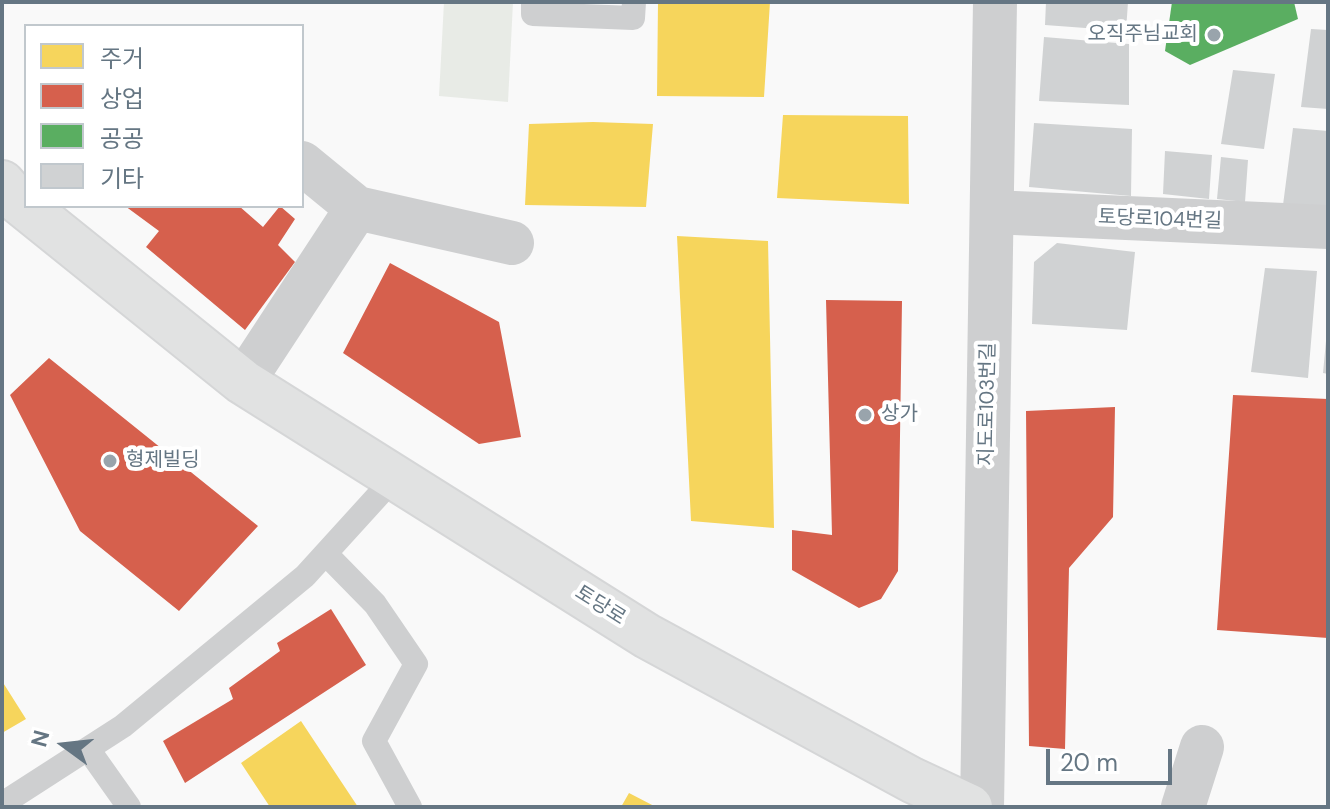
<!DOCTYPE html>
<html>
<head>
<meta charset="utf-8">
<style>
  body { margin:0 }
  #map { position:relative; width:1330px; height:809px; overflow:hidden; background:#f9f9f9; font-family:"DM Sans","Noto Sans KR",sans-serif }
  canvas { display:block }
  .frame { position:absolute; inset:0; border:4px solid #657683; pointer-events:none }
  .legend { position:absolute; left:24px; top:24px; width:280px; height:184px; box-sizing:border-box; background:#fff; border:2px solid #c1c8cd; margin:0; padding:10px 14px; list-style:none; font-size:24px; color:#657683 }
  .legend li { display:flex; align-items:center; gap:16px; height:40px }
  .legend b { width:40px; border:2px solid #c1c8cd }
  .north { position:absolute; left:24px; top:705px; width:80px; height:80px; -webkit-text-stroke:6px #fff; paint-order:stroke; rotate:285deg; font-size:22px; font-weight:700; line-height:32px; text-align:center; color:#657683 }
  .north::after { content:''; display:block; margin:auto; width:28px; height:36px; background:#657683; clip-path:polygon(50% 0,100% 100%,50% 72%,0 100%) }
  .scale { position:absolute; left:1046px; top:749px; width:126px; height:36px; box-sizing:border-box; border:4px solid #657683; border-top:0; padding-left:10px; font-size:24px; line-height:28px; white-space:nowrap; color:#657683; -webkit-text-stroke:6px #fff; paint-order:stroke }
</style>
</head>
<body>
<div id="map">
<canvas width="1330" height="809"></canvas>
<div class="frame"></div>
<ul class="legend">
<li><b style="height:22px;background:#f6d55c"></b>주거</li>
<li><b style="height:22px;background:#d6604d"></b>상업</li>
<li><b style="height:22px;background:#5aae61"></b>공공</li>
<li><b style="height:22px;background:#d0d2d3"></b>기타</li>
</ul>
<div class="north">N</div>
<div class="scale">20 m</div>
</div>
<script>
const g = document.querySelector('canvas').getContext('2d');
g.lineJoin = 'round';
function fillPath(path, color) {
  g.fillStyle = color;
  g.fill(path, 'evenodd');
}
function toPath(rows) {
  const path = new Path2D();
  for (const r of rows) {
    path.moveTo(r[0], r[1]);
    for (let i = 2; i < r.length; i += 2) path.lineTo(r[i], r[i + 1]);
  }
  return path;
}
function trace(path, color, width, dash) {
  g.strokeStyle = color;
  g.lineWidth = width;
  g.lineCap = dash ? 'butt' : 'round';
  g.setLineDash(dash || []);
  g.stroke(path);
}
function drawText(font, color, halo, rows, align = 'center') {
  g.font = font + ' "DM Sans","Noto Sans KR",sans-serif';
  g.lineWidth = 8;
  g.setLineDash([]);
  g.textBaseline = 'middle';
  g.strokeStyle = halo;
  g.fillStyle = color;
  for (const [text, x, y, turn = 0] of rows) {
    g.save();
    g.translate(x, y);
    g.rotate((+turn || 0) * Math.PI / 180);
    g.textAlign = isNaN(turn) ? turn : align;
    if (halo) g.strokeText(text, 0, 0);
    g.fillText(text, 0, 0);
    g.restore();
  }
}
fillPath(toPath([
  [444,2,513,2,508,102,439,96]
]), '#e8ebe6');
fillPath(toPath([
  [658,2,770,2,764,97,657,96],
  [783,115,908,116,909,204,777,198],
  [593,122,653,124,646,207,525,205,529,124],
  [677,236,768,241,774,528,691,521],
  [2,681,26,719,2,733],
  [301,721,358,807,270,807,241,763],
  [629,793,656,807,621,807]
]), '#f6d55c');
fillPath(toPath([
  [125,206,239,206,263,227,280,206,295,219,278,245,295,262,245,330,146,247,159,231],
  [390,263,499,322,521,437,479,444,343,353],
  [826,300,902,301,898,571,881,599,859,608,792,570,792,530,832,535],
  [49,358,258,526,179,611,80,531,10,395],
  [1233,395,1328,399,1328,638,1217,630],
  [1115,407,1113,517,1069,568,1065,749,1029,746,1026,411],
  [331,609,366,665,185,783,163,741,233,699,229,688,280,651,277,643]
]), '#d6604d');
fillPath(toPath([
  [1172,2,1294,2,1298,19,1190,65,1165,51]
]), '#5aae61');
fillPath(toPath([
  [1046,2,1128,2,1126,31,1045,25],
  [1311,29,1328,30,1328,109,1301,107],
  [1044,37,1129,44,1129,105,1039,101],
  [1233,70,1275,74,1264,149,1221,144],
  [1034,123,1132,129,1131,196,1029,187],
  [1293,128,1328,131,1328,207,1283,205],
  [1165,151,1212,155,1209,199,1163,194],
  [1221,157,1248,160,1245,202,1217,199],
  [1057,243,1135,252,1127,330,1032,324,1034,262],
  [1265,268,1317,271,1308,378,1251,372],
  [1326,341,1328,341,1328,374,1323,373]
]), '#d0d2d3');
const secondary = toPath([
  [2,183,17,200,243,382,647,636,912,780,970,807]
]);
trace(secondary, '#d5d6d7', 48);
trace(toPath([
  [533,2,533,14,633,18,634,2],
  [326,554,375,604,416,664,374,741,410,807],
  [88,749,129,807],
  [2,804,123,726,305,576,395,477]
]), '#cecfd0', 24);
trace(toPath([
  [357,208,512,243],
  [992,212,1328,227],
  [243,382,357,208,302,163],
  [982,807,995,2],
  [1183,807,1202,747]
]), '#cecfd0', 44);
trace(secondary, '#e1e2e2', 44);
for (const [x, y, r, color] of [
  [1214,35,8,"#99a4ac"],
  [865,415,8,"#99a4ac"],
  [110,461,8,"#99a4ac"]
]) {
  const dot = new Path2D();
  dot.arc(x, y, r, 0, 2 * Math.PI);
  g.fillStyle = color;
  g.fill(dot);
  trace(dot, '#fff', 3);
}
drawText('20px', '#657683', '#fff', [
  ["오직주님교회",1198,35,"right"],
  ["상가",881,415],
  ["형제빌딩",126,461]
], 'left');
drawText('20px', '#657683', '#fff', [
  ["토당로104번길",1160,220,2],
  ["지도로103번길",988,404,-89],
  ["토당로",600,606,32]
]);
</script>
</body>
</html>
